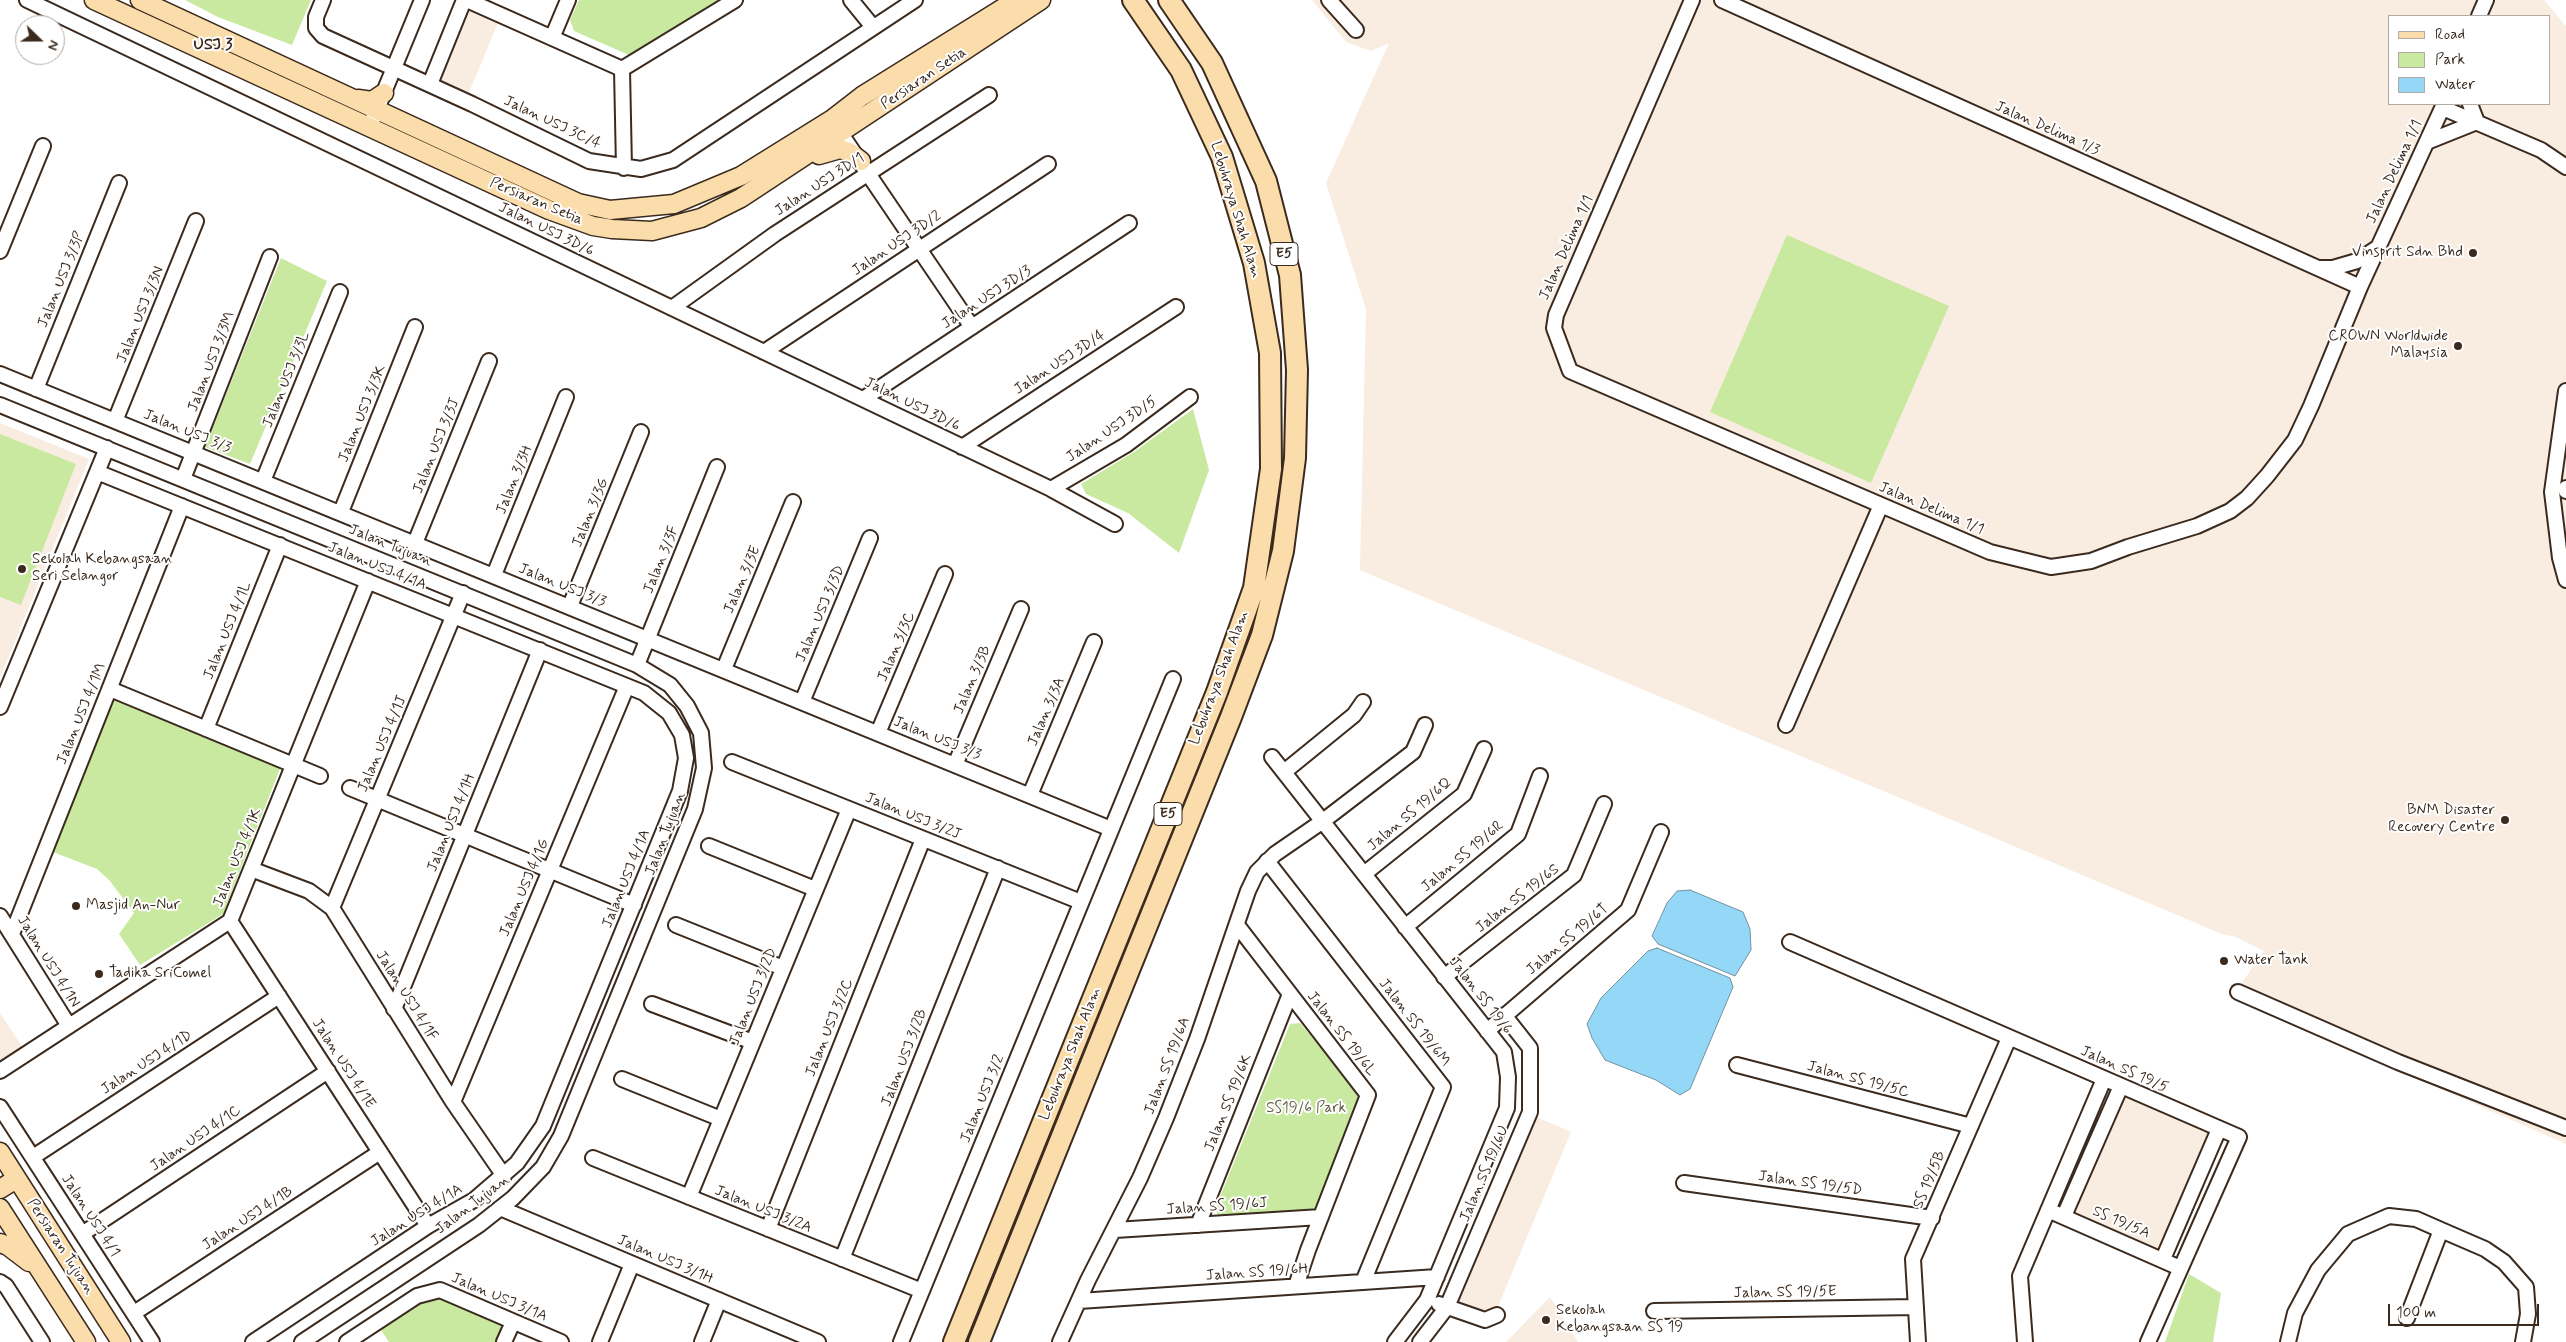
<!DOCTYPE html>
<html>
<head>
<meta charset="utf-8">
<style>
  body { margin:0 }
  #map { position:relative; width:2566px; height:1342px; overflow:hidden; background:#fff; font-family:Mynerve,sans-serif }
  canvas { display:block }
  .legend { position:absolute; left:2388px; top:15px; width:162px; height:90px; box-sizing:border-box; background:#fff; border:1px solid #b1aaa5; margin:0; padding:6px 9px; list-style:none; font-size:15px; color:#3b2a1e }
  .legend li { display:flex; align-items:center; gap:10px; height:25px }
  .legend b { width:25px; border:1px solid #b1aaa5 }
  .north { position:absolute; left:15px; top:15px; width:50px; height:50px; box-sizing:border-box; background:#fff; border:1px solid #b1aaa5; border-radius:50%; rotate:112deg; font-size:14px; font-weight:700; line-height:20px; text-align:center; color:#3b2a1e }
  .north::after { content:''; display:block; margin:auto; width:18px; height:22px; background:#3b2a1e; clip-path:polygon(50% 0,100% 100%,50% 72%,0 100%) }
  .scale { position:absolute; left:2388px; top:1304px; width:151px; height:22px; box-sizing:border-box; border:2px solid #3b2a1e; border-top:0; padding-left:6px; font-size:15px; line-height:18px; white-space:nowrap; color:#3b2a1e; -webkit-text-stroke:4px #fff; paint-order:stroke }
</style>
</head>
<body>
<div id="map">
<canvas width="2566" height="1342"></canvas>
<ul class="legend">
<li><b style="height:6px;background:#fbddab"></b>Road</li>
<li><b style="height:14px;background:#c9e9a1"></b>Park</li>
<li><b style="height:14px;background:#95d7f7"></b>Water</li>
</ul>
<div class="north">N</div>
<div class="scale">100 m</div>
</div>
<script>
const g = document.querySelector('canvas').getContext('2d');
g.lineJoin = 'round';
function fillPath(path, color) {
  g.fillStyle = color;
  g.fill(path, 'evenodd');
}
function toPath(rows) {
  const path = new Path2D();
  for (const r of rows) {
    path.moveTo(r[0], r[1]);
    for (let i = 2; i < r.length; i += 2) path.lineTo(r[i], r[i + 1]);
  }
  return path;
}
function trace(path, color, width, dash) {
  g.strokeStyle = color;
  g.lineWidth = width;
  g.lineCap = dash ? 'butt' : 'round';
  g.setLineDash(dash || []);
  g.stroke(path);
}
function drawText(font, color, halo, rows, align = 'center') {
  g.font = font + ' Mynerve,sans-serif';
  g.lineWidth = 4;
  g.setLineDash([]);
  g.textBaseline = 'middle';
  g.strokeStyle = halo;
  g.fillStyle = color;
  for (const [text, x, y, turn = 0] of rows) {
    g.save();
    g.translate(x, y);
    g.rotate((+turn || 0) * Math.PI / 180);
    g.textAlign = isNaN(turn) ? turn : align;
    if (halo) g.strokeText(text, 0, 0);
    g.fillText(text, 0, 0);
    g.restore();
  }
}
fillPath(toPath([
  [1312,0,2544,0,2566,26,2566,1144,2232,997,2264,951,2236,937,2222,934,1360,570,1366,309,1326,183,1389,43,1371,51,1346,42],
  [2390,16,2550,16,2550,104,2390,104],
  [466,4,500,18,467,97,435,82],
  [0,423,89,459,0,678],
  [0,1013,25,1051,0,1066],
  [2122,1091,2213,1132,2161,1253,2070,1215],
  [1532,1115,1571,1132,1496,1311,1485,1316,1452,1305],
  [1550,1297,1578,1342,1506,1342]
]), '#f9ece0');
fillPath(toPath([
  [185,0,311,0,292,45,218,17],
  [579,0,720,0,629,55,574,31,570,20],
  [1787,235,1949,306,1871,483,1710,412],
  [281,258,327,281,250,464,205,447],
  [1193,409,1209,470,1179,553,1128,513,1086,494,1081,484,1134,452],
  [0,434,76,464,21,605,0,597],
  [114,700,281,766,223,914,140,965,119,934,134,913,110,881,97,869,53,852],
  [1300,1023,1363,1098,1314,1211,1219,1217,1215,1209,1290,1024],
  [2189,1274,2221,1293,2213,1342,2165,1342],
  [440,1296,504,1324,497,1342,389,1342,379,1327,418,1301]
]), '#c9e9a1');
const water = toPath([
  [1690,890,1743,912,1750,929,1751,950,1735,976,1658,944,1652,936,1667,903,1677,891,1690,890],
  [1657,948,1730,978,1733,987,1690,1089,1680,1095,1656,1080,1605,1060,1592,1038,1587,1024,1601,998,1648,951,1657,948]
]);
fillPath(water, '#95d7f7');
trace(water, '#7192a0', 1);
const minor = toPath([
  [27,0,1051,489,1115,524],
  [323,0,316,17,316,28,323,36,472,104,589,161,641,169,673,160,915,0],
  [467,0,622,69,735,0],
  [851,0,873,27],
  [1329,0,1356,30],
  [1692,0,1556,315,1554,328,1570,371,1990,552,2051,567,2091,561,2128,547,2197,526,2230,511,2247,498,2267,476,2295,440,2311,406,2360,287,2444,104],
  [1722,0,2360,287],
  [2479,16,2486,0],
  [552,38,568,0],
  [622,69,624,168],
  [430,84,464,0],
  [2443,108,2541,150,2566,167],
  [835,125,972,327],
  [370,126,422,0],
  [2427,142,2477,122,2470,104],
  [0,251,43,146],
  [2321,268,2333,268,2357,261,2377,248],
  [672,308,775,234,989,95],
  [764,352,1048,164],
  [0,374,1111,829],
  [36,389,119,183],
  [2566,391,2552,492,2560,558,2566,580],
  [863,399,1129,223],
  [0,405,637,665,670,685,687,706,701,733,704,768,695,809,561,1136,543,1167,513,1198,479,1225,302,1342],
  [115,421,196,221],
  [962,447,1176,307],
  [97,472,644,693,669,713,682,735,686,758,680,791,543,1126,517,1163,474,1200,428,1226,253,1342],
  [183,479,270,257],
  [263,481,340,292],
  [2566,488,2566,491],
  [1051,489,1126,445,1190,397],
  [341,512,415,327],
  [415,543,489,361],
  [494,575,566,397],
  [570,606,641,432],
  [637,665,717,467],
  [724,669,793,502],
  [110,689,320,776],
  [802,702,870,538],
  [0,707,107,448],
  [1786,725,1881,505],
  [206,729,280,545],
  [878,733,945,574],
  [1272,757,1504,1052,1508,1077,1507,1108,1427,1300,1395,1342],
  [732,762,1081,902],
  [955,765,1021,609],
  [1284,772,1354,715,1363,702],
  [350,788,634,905],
  [1030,795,1094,642],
  [709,846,815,889],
  [1267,861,1443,1087,1363,1282],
  [251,869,309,891,332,908,453,1102,504,1176],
  [1364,874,1464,794,1484,749],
  [332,908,463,593],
  [0,916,69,1026],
  [230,921,428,1226],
  [676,925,783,968],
  [1237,925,1368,1095,1308,1250,1296,1286],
  [1405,927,1518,834,1540,776],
  [12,934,182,506],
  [1790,942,2239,1137,2148,1342],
  [1444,977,1574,875,1604,804],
  [2238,992,2398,1062,2566,1128],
  [652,1004,753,1042],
  [394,1009,540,650],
  [1487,1031,1628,910,1661,832],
  [1737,1065,1971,1126],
  [0,1071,230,921,368,581],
  [622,1079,721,1119],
  [453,1102,627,686],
  [0,1107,152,1342],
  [33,1157,279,996],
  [593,1158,922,1291],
  [1684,1183,1932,1218],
  [689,1197,849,809],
  [500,1208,818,1342],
  [2048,1210,2180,1268],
  [2064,1216,2121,1086],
  [1198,1225,1290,994],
  [768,1229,923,839],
  [1115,1230,1321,1217],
  [82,1234,328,1071],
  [842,1259,998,868],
  [2163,1259,2219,1129],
  [0,1282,6,1286,42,1342],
  [1079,1301,1437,1277],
  [1439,1304,1485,1320,1497,1315],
  [1654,1311,1916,1307],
  [134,1313,380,1152],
  [2407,1318,2441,1230],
  [347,1342,417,1296,440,1290,561,1342],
  [504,1342,513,1322],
  [600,1342,632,1264],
  [702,1342,719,1300],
  [901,1342,1173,679],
  [1060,1342,1088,1280,1140,1178,1166,1118,1197,1039,1248,891,1257,872,1275,854,1323,821,1413,752,1425,725],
  [1420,1342,1447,1307,1530,1112,1530,1048,1504,1015],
  [1918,1342,1913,1259,2009,1038],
  [2025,1342,2020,1276,2104,1079],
  [2288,1342,2295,1313,2318,1270,2348,1234,2389,1216,2416,1219,2441,1230,2485,1249,2504,1262,2526,1287,2528,1314,2523,1342]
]);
const major = toPath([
  [94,0,549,210,593,226,612,229,652,231,701,218,741,198,1041,0],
  [140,0,578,203,610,210,674,204,741,176,831,120,862,96,1016,0],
  [358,99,372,101,384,93],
  [819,155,840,149,849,152,861,161],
  [0,1152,121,1342],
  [0,1189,16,1179],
  [0,1208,86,1342],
  [0,1243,8,1246,29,1262]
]);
const highway = toPath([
  [954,1342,1217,692,1254,588,1271,469,1270,353,1254,263,1222,157,1181,70,1133,0],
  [979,1342,1231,717,1262,635,1283,551,1295,458,1297,370,1290,275,1266,181,1212,63,1169,0]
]);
trace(minor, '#3b2a1e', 18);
trace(major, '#3b2a1e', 21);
trace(highway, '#3b2a1e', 24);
trace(minor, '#fff', 14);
trace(major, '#fbddab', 18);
trace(highway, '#fbddab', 20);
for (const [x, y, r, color] of [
  [2473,253,5,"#3b2a1e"],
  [2458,346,5,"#3b2a1e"],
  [22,569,5,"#3b2a1e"],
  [2505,820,5,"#3b2a1e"],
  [76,906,5,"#3b2a1e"],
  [2224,961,5,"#3b2a1e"],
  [99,974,5,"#3b2a1e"],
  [1546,1320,5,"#3b2a1e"]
]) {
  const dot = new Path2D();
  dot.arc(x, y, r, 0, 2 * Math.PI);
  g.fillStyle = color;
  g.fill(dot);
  trace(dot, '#fff', 2);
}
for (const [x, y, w] of [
  [1284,254,28],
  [1168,814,28]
]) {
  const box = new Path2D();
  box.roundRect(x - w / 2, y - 11.5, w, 23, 4);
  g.fillStyle = '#fff';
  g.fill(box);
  trace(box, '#3b2a1e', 1);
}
drawText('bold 14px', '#3b2a1e', null, [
  ["E5",1284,254],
  ["E5",1168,814]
]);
drawText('15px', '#3b2a1e', '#fff', [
  ["Persiaran Setia",924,79,-34],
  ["Jalan USJ 3C/4",552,123,25],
  ["Jalan Delima 1/3",2047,129,24],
  ["Jalan Delima 1/1",2395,172,-65],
  ["Jalan USJ 3D/1",820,185,-33],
  ["Persiaran Setia",536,202,23],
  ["Lebuhraya Shah Alam",1235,210,73],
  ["Jalan USJ 3D/6",546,230,26],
  ["Jalan USJ 3D/2",897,244,-34],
  ["Jalan Delima 1/1",1567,248,-66],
  ["Jalan USJ 3/3P",62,280,-68],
  ["Jalan USJ 3D/3",987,298,-33],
  ["Jalan USJ 3/3N",141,315,-68],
  ["Jalan USJ 3/3M",212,362,-69],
  ["Jalan USJ 3D/4",1060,363,-33],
  ["Jalan USJ 3/3L",287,380,-68],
  ["Jalan USJ 3D/6",912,405,26],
  ["Jalan USJ 3/3K",363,414,-68],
  ["Jalan USJ 3D/5",1112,430,-34],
  ["Jalan USJ 3/3",187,432,22],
  ["Jalan USJ 3/3J",437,446,-68],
  ["Jalan 3/3H",515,480,-68],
  ["Jalan Delima 1/1",1931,509,23],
  ["Jalan 3/3G",591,513,-68],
  ["Jalan Tujuan",390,546,22],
  ["Jalan 3/3F",662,560,-68],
  ["Jalan USJ 4/1A",377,567,22],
  ["Jalan 3/3E",743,580,-67],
  ["Jalan USJ 3/3",562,586,22],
  ["Jalan USJ 3/3D",821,614,-67],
  ["Jalan USJ 4/1L",228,631,-68],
  ["Jalan 3/3C",897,647,-67],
  ["Lebuhraya Shah Alam",1220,678,-69],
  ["Jalan 3/3B",973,680,-67],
  ["Jalan 3/3A",1047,712,-67],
  ["Jalan USJ 4/1M",82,714,-68],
  ["Jalan USJ 3/3",937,739,22],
  ["Jalan USJ 4/1J",383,744,-67],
  ["Jalan SS 19/6Q",1410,815,-40],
  ["Jalan USJ 3/2J",913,817,22],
  ["Jalan USJ 4/1H",452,823,-68],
  ["Jalan Tujuan",666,834,-69],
  ["Jalan SS 19/6R",1463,857,-40],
  ["Jalan USJ 4/1K",238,858,-68],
  ["Jalan USJ 4/1A",627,879,-68],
  ["Jalan USJ 4/1G",525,888,-67],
  ["Jalan SS 19/6S",1518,899,-38],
  ["Jalan SS 19/6T",1568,940,-40],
  ["Jalan USJ 4/1N",48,962,58],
  ["Jalan USJ 4/1F",406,996,58],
  ["Jalan SS 19/6",1480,996,52],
  ["Jalan USJ 3/2D",754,997,-68],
  ["Jalan SS 19/6M",1414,1023,52],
  ["Jalan USJ 3/2C",830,1028,-68],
  ["Jalan SS 19/6L",1341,1034,52],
  ["Lebuhraya Shah Alam",1071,1054,-68],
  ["Jalan USJ 3/2B",905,1058,-69],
  ["Jalan USJ 4/1D",147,1063,-33],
  ["Jalan USJ 4/1E",343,1064,57],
  ["Jalan SS 19/6A",1168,1066,-69],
  ["Jalan SS 19/5",2124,1070,24],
  ["Jalan SS 19/5C",1858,1080,15],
  ["Jalan USJ 3/2",983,1099,-68],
  ["Jalan SS 19/6K",1229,1103,-68],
  ["Jalan USJ 4/1C",196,1139,-34],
  ["Jalan SS 19/6U",1485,1174,-67],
  ["SS 19/5B",1930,1180,-67],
  ["Jalan SS 19/5D",1810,1184,8],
  ["Jalan Tujuan",473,1205,-37],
  ["Jalan SS 19/6J",1217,1207,-4],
  ["Jalan USJ 3/2A",763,1210,22],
  ["Jalan USJ 4/1",90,1216,57],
  ["Jalan USJ 4/1A",417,1216,-32],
  ["Jalan USJ 4/1B",248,1219,-33],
  ["SS 19/5A",2121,1223,23],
  ["Persiaran Tujuan",60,1247,57],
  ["Jalan USJ 3/1H",665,1260,23],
  ["Jalan SS 19/6H",1257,1273,-4],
  ["Jalan SS 19/5E",1785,1293,-1],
  ["Jalan USJ 3/1A",499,1298,23]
]);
drawText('15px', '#3b2a1e', '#fff', [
  ["Vinsprit Sdn Bhd",2463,253,"right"],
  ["CROWN Worldwide",2448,337,"right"],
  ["Malaysia",2448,354,"right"],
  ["Sekolah Kebangsaan",32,560],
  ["Seri Selangor",32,577],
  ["BNM Disaster",2495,811,"right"],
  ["Recovery Centre",2495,828,"right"],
  ["Masjid An-Nur",86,906],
  ["Water Tank",2234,961],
  ["Tadika SriComel",109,974],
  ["Sekolah",1556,1311],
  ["Kebangsaan SS 19",1556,1328]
], 'left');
drawText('15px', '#5e5a3f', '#fff', [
  ["SS19/6 Park",1306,1109]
]);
drawText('bold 16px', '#3b2a1e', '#fff', [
  ["USJ 3",213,46]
]);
</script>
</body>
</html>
